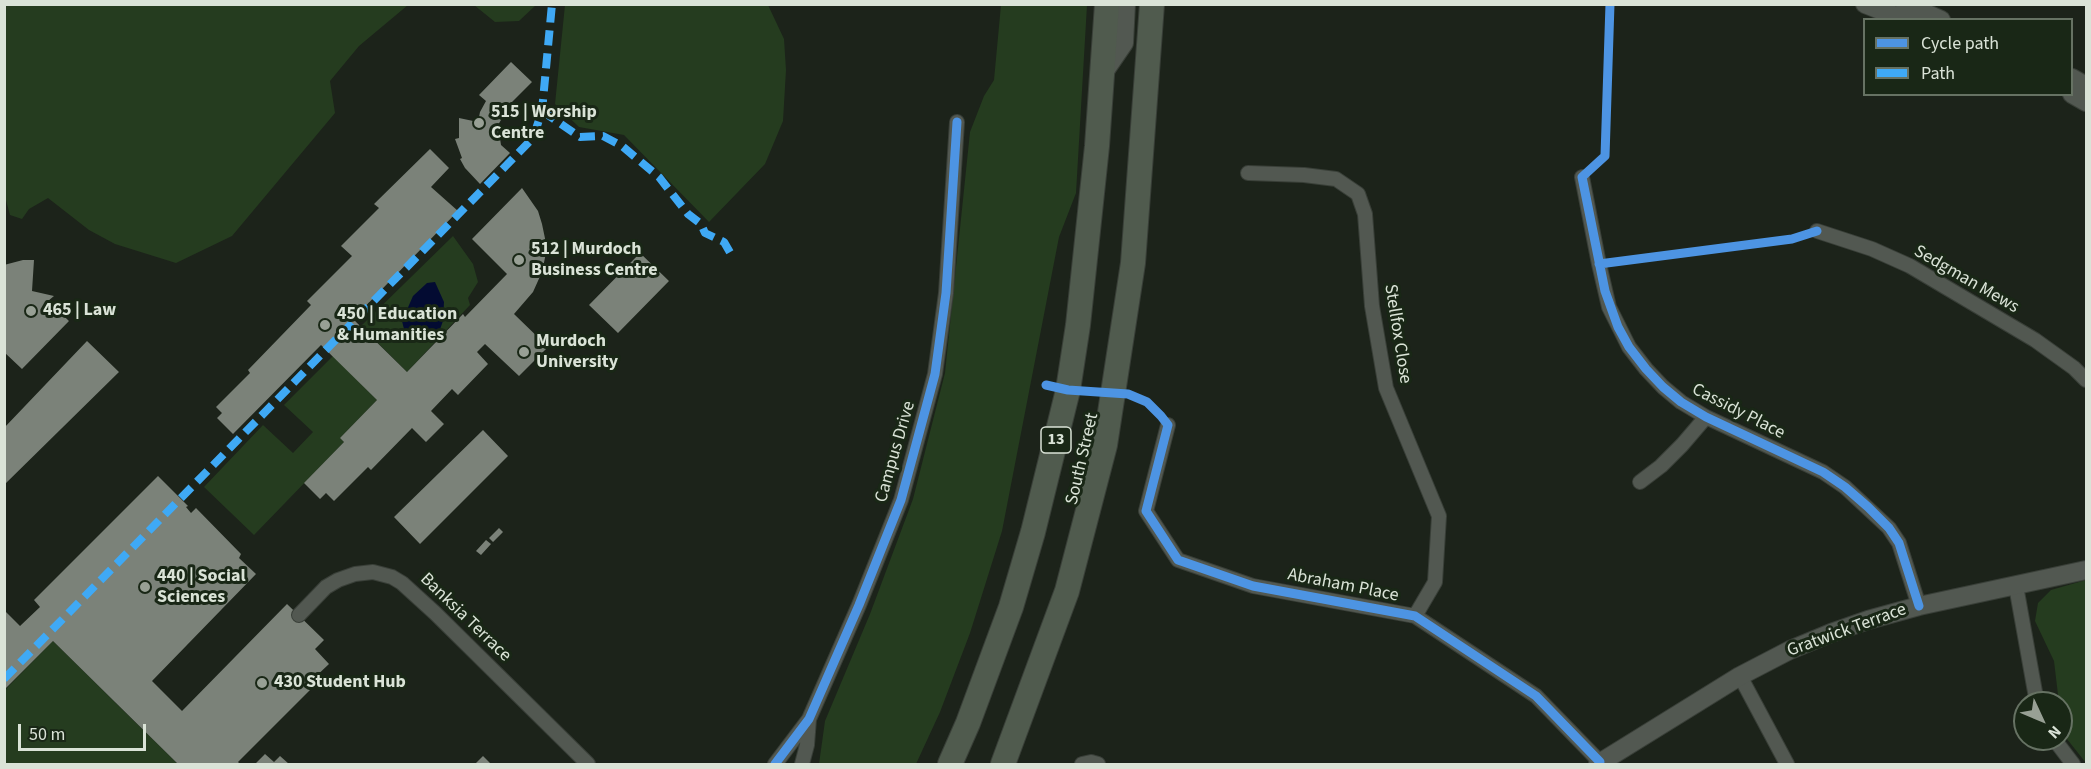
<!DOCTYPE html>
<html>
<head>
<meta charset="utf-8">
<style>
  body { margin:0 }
  #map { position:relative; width:2091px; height:769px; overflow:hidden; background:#1c231a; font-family:"Source Sans 3",sans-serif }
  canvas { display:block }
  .frame { position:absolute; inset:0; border:6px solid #dae3d7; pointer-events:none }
  .legend { position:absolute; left:1863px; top:18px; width:210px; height:78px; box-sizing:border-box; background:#192716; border:2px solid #667263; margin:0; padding:8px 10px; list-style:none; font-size:18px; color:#dae3d7 }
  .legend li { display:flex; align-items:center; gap:12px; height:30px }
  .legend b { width:30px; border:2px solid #667263 }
  .north { position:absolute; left:2013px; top:691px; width:60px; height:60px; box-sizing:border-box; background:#192716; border:2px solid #667263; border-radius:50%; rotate:134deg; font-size:16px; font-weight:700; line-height:24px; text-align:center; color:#dae3d7 }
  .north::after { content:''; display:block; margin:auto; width:21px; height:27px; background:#98a095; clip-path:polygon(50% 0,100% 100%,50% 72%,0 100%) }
  .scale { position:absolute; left:18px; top:724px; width:128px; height:27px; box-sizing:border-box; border:3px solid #dae3d7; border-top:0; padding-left:8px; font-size:18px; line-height:21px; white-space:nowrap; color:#dae3d7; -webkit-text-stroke:4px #192716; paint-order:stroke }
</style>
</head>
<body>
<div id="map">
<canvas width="2091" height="769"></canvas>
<div class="frame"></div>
<ul class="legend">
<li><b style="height:8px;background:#4d94e3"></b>Cycle path</li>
<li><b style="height:8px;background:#3fa9f5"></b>Path</li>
</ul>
<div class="north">N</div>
<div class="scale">50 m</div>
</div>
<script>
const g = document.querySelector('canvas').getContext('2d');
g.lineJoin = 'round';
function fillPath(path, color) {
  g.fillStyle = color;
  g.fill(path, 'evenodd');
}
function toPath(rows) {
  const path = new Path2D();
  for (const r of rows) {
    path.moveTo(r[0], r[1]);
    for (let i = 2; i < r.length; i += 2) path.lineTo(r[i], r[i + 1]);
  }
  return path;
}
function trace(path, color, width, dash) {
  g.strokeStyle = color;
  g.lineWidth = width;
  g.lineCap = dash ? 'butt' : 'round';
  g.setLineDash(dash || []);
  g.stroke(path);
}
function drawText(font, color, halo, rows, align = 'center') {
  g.font = font + ' "Source Sans 3",sans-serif';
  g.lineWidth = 6;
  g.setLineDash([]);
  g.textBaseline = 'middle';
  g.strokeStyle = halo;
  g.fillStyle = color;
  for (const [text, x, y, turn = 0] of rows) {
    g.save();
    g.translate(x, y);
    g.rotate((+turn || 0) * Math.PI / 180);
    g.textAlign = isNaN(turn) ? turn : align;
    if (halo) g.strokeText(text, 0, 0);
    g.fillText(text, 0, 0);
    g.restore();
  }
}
fillPath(toPath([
  [4,5,5,4,408,5,359,46,330,81,335,113,232,236,176,263,115,244,89,230,48,198,29,209,22,219,10,215,4,193],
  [474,5,536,5,519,21,495,22],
  [565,5,768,5,784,39,786,70,783,121,765,164,709,222,624,135,579,127,555,104],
  [1001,5,1087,5,1076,193,1059,237,1002,531,970,633,940,712,916,764,819,764,825,721,870,614,913,499,945,373,970,132,984,96,994,80],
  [453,236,473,264,478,282,468,298,470,305,407,372,361,326],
  [333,356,377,400,340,438,344,442,254,535,204,487,263,425,293,453,313,432,284,405],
  [2086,580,2086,763,2063,734,2061,703,2059,703,2054,661,2035,621,2038,603,2051,590],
  [53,641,134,721,178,764,5,764,5,690]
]), '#253c1f');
fillPath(toPath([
  [435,282,444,302,443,321,439,332,429,342,409,334,404,329,402,321,413,296,427,283]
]), '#030b32');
fillPath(toPath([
  [511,62,532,82,502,112,504,115,498,125,501,145,510,153,480,184,465,168,460,159,462,158,455,139,459,138,459,118,478,122,480,112,486,101,479,95],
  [430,149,449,168,431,187,458,211,353,319,407,372,463,314,465,317,507,274,472,239,522,188,538,211,542,224,547,248,542,272,533,292,514,314,548,347,519,376,485,344,477,352,488,364,458,395,452,389,431,411,444,424,426,442,412,428,371,470,368,467,334,501,326,493,320,499,304,483,344,442,340,438,377,400,321,345,233,434,217,418,222,413,216,407,250,373,248,370,311,305,307,301,352,256,341,246,379,208,374,204],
  [640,253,669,281,618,333,589,305],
  [23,260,34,260,32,291,54,296,48,301,69,321,22,369,4,352,4,265],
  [87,341,119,372,4,485,4,428],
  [483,430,508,456,420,544,394,517],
  [158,476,188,506,186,507,191,513,196,508,241,554,239,558,256,574,152,681,182,711,287,604,324,640,315,649,329,664,311,681,315,685,238,762,240,764,178,764,53,641,4,690,4,610,20,626,40,607,34,600],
  [499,528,503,532,493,542,489,538],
  [486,540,491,544,481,555,476,551],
  [265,754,274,762,280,756,289,764,255,764],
  [483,756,491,764,475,764]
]), '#7b8279');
const street = toPath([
  [1248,173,1304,175,1336,179,1358,194,1365,214,1372,306,1386,388,1439,516,1435,582,1415,616],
  [1582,177,1599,264,1609,307,1629,347,1646,369,1663,387,1681,402,1706,417,1823,472,1845,487,1889,528,1899,543,1919,606],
  [1817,231,1872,249,1910,266,2035,340,2074,368,2086,380],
  [1168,425,1146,511,1178,560,1253,586,1415,616,1536,696,1600,762],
  [1640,482,1661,466,1682,445,1706,417],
  [2016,586,2037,703],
  [299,615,326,587,338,580,355,574,373,572,392,577,402,583,435,613,588,764],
  [1740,676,1787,764],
  [2054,739,2073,764],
  [775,764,809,719,859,605,901,500,935,374,946,293,957,122],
  [802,764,807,745,809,719],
  [1082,764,1091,762,1098,764]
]);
const secondary = toPath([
  [1865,4,1906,20],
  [1905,4,1941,20],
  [1102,75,1124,43,1126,4],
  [2072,78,2086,86],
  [2072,94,2086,102],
  [1598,764,1740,676,1790,650,1831,633,1868,620,1919,606,2086,570]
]);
const highway = toPath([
  [950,764,968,723,1011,607,1033,532,1068,390,1078,325,1097,146,1107,4],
  [1003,764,1067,591,1105,445,1133,263,1152,4]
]);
trace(street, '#393f38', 16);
trace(secondary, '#393f38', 20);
trace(highway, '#393f38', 26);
trace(street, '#525851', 14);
trace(secondary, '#525851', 18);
trace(highway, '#505b4e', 24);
trace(toPath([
  [542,111,580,137,603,136,622,146,659,177,688,214,701,224,705,233,724,242,732,256],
  [4,679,533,138,542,111,552,4]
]), '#3fa9f5', 8, [15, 8]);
trace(toPath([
  [1610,4,1605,156,1582,177,1605,291,1618,327,1629,347,1646,369,1663,387,1681,402,1706,417,1823,472,1845,487,1868,507,1889,528,1899,543,1919,606],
  [1599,264,1792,239,1817,231],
  [1046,385,1068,390,1128,394,1147,402,1161,416,1168,425,1146,511,1178,560,1253,586,1415,616,1536,696,1600,762],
  [775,764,809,719,859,605,901,500,935,374,946,293,957,122]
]), '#4d94e3', 9);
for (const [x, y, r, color] of [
  [479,123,6,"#98a095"],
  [519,260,6,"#98a095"],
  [31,311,6,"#98a095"],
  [325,325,6,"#98a095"],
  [524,352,6,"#98a095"],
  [145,587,6,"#98a095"],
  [262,683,6,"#98a095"]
]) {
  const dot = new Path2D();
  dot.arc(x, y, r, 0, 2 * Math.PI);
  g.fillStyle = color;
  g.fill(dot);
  trace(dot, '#192716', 2);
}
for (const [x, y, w] of [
  [1056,440,30]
]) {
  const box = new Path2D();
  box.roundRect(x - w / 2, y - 13, w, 26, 4.5);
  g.fillStyle = '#192716';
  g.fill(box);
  trace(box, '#dae3d7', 1.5);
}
drawText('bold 16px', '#dae3d7', null, [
  ["13",1056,440]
]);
drawText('bold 18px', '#dae3d7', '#192716', [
  ["515 | Worship",491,113],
  ["Centre",491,134],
  ["512 | Murdoch",531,250],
  ["Business Centre",531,271],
  ["465 | Law",43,311],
  ["450 | Education",337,315],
  ["& Humanities",337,336],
  ["Murdoch",536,342],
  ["University",536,363],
  ["440 | Social",157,577],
  ["Sciences",157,598],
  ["430 Student Hub",274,683]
], 'left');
drawText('18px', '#dae3d7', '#192716', [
  ["Sedgman Mews",1966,280,30],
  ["Stellfox Close",1397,334,81],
  ["Cassidy Place",1738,412,27],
  ["Campus Drive",896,452,-74],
  ["South Street",1083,459,-77],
  ["Abraham Place",1343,586,11],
  ["Banksia Terrace",465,618,44],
  ["Gratwick Terrace",1847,631,-20]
]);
</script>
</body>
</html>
